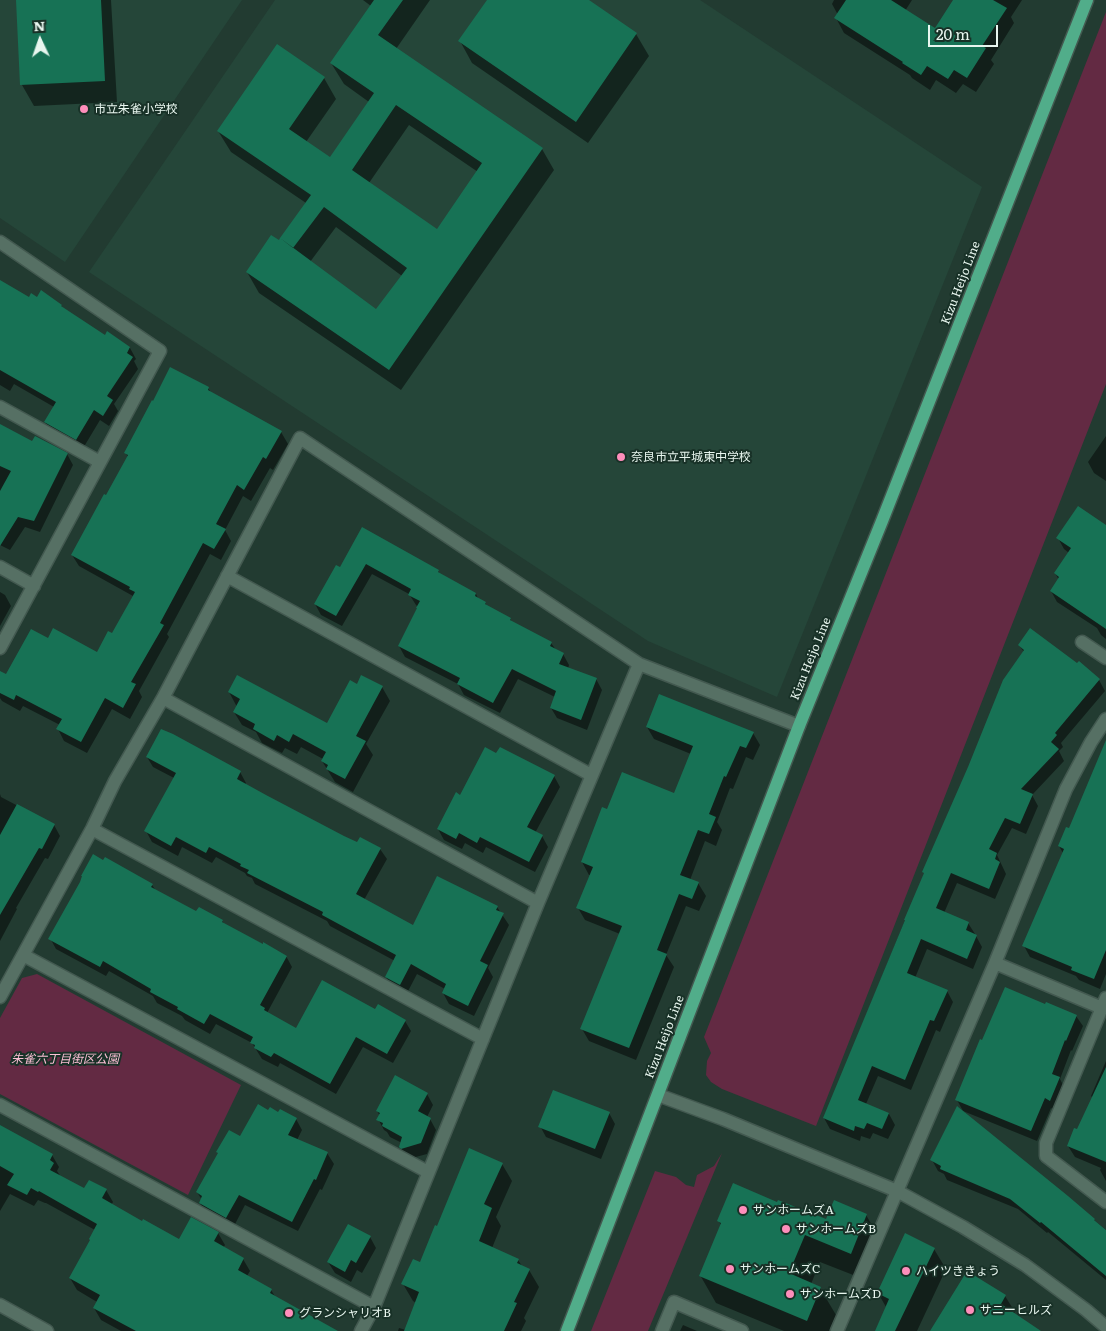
<!DOCTYPE html>
<html>
<head>
<meta charset="utf-8">
<style>
  body { margin:0 }
  #map { position:relative; width:1106px; height:1331px; overflow:hidden; background:#223b31; font-family:Literata,serif }
  canvas { display:block }
  .north { position:absolute; left:15px; top:15px; width:50px; height:50px; -webkit-text-stroke:4px #183127; paint-order:stroke; rotate:357deg; font-size:14px; font-weight:700; line-height:20px; text-align:center; color:#e8f6ef }
  .north::after { content:''; display:block; margin:auto; width:18px; height:22px; background:#e8f6ef; clip-path:polygon(50% 0,100% 100%,50% 72%,0 100%) }
  .scale { position:absolute; left:928px; top:25px; width:70px; height:22px; box-sizing:border-box; border:2px solid #e8f6ef; border-top:0; padding-left:6px; font-size:15px; line-height:18px; white-space:nowrap; color:#e8f6ef; -webkit-text-stroke:4px #183127; paint-order:stroke }
</style>
</head>
<body>
<div id="map">
<canvas width="1106" height="1331"></canvas>
<div class="north">N</div>
<div class="scale">20 m</div>
</div>
<script>
const g = document.querySelector('canvas').getContext('2d');
g.lineJoin = 'round';
function fillPath(path, color) {
  g.fillStyle = color;
  g.fill(path, 'evenodd');
}
function toPath(rows) {
  const path = new Path2D();
  for (const r of rows) {
    path.moveTo(r[0], r[1]);
    for (let i = 2; i < r.length; i += 2) path.lineTo(r[i], r[i + 1]);
  }
  return path;
}
function trace(path, color, width, dash) {
  g.strokeStyle = color;
  g.lineWidth = width;
  g.lineCap = dash ? 'butt' : 'round';
  g.setLineDash(dash || []);
  g.stroke(path);
}
function drawText(font, color, halo, rows, align = 'center') {
  g.font = font + ' Literata,"Noto Sans JP",serif';
  g.lineWidth = 4;
  g.setLineDash([]);
  g.textBaseline = 'middle';
  g.strokeStyle = halo;
  g.fillStyle = color;
  for (const [text, x, y, turn = 0] of rows) {
    g.save();
    g.translate(x, y);
    g.rotate((+turn || 0) * Math.PI / 180);
    g.textAlign = isNaN(turn) ? turn : align;
    if (halo) g.strokeText(text, 0, 0);
    g.fillText(text, 0, 0);
    g.restore();
  }
}
fillPath(toPath([
  [0,0,242,0,65,262,0,218],
  [275,0,700,0,982,187,777,697,648,641,89,272]
]), '#254639');
fillPath(toPath([
  [1106,12,1106,384,816,1126,722,1089,711,1082,706,1075,707,1061,711,1053,704,1037],
  [37,974,241,1085,188,1195,0,1094,0,1018,22,978],
  [722,1153,648,1331,591,1331,655,1171,676,1177,686,1185,694,1187,697,1175,714,1166]
]), '#632a43');
fillPath(toPath([
  [17,0,111,0,117,102,34,106,22,85],
  [363,0,430,0,396,49,542,149,554,170,401,390,259,293,247,272,280,241,306,203,231,152,218,131,277,46,324,78,336,99,306,142,330,159,369,102,344,84,331,63,371,6],
  [409,125,478,172,437,230,369,183],
  [336,227,402,276,376,311,310,262],
  [489,0,587,0,636,34,649,56,588,143,472,63,460,41],
  [834,0,912,0,905,11,936,30,955,0,1022,0,1011,17,1014,23,991,60,994,64,976,92,963,84,956,93,936,80,930,90,912,78,910,75,844,33,836,18,838,15,832,4],
  [0,282,29,298,37,298,61,306,63,309,105,336,130,348,136,359,134,361,138,369,114,404,118,411,109,426,100,420,82,450,51,432,45,422,54,407,14,384,10,391,0,385],
  [208,388,212,394,281,432,288,444,273,470,270,468,251,501,243,496,225,530,231,541,221,560,210,554,167,634,169,637,139,691,142,697,130,719,112,709,87,753,64,741,58,729,60,725,23,706,20,711,2,701,0,698,0,681,48,639,97,653,112,635,133,596,79,566,72,555,107,497,128,458,126,453],
  [0,426,32,442,67,454,73,465,40,532,25,527,10,550,0,545],
  [1106,436,1106,481,1094,473,1088,462],
  [1106,526,1106,639,1101,635,1097,628,1057,602,1051,591,1059,580,1055,573,1069,553,1064,549,1058,538],
  [362,529,438,571,440,575,476,594,479,600,485,603,487,606,510,619,512,622,551,643,556,650,563,654,569,665,568,669,596,679,602,690,587,730,557,718,551,708,555,697,518,679,500,713,464,695,458,684,405,657,399,646,418,607,416,605,409,594,372,574,342,626,321,615,315,604,340,568],
  [0,592,5,595,11,606,0,626],
  [1019,645,1099,680,1105,691,1061,743,1063,747,1059,751,1064,761,1032,795,1038,806,1026,834,1012,828,997,855,1006,874,995,899,957,883,944,913,968,923,975,934,974,935,976,936,982,947,973,969,927,949,915,978,947,991,953,1002,940,1032,936,1030,911,1090,878,1076,866,1104,889,1114,895,1125,888,1139,873,1133,870,1139,861,1136,860,1141,830,1129,824,1118,924,874,924,872,1024,652],
  [357,685,382,687,390,701,366,744,373,755,353,792,335,782,322,761,323,759,301,747,297,754,285,748,282,753,262,743,256,732,242,725,234,712,237,707,229,692,327,724],
  [647,727,753,733,760,745,753,760,746,757,733,789,730,788,717,822,722,830,716,846,705,841,690,880,698,883,706,896,699,911,686,906,666,955,674,967,636,1060,589,1041,582,1029,620,934,585,920,578,908,591,875,589,875,582,862,607,810,674,795,691,754,654,739],
  [147,757,240,772,246,783,245,785,358,844,380,849,387,859,364,900,414,927,497,907,509,925,488,968,493,977,474,1016,449,1004,443,993,445,989,417,974,406,995,393,988,386,977,395,961,330,926,327,921,255,884,252,878,247,876,245,873,216,857,212,863,182,847,178,856,152,842,146,831,174,778,153,767],
  [1106,770,1106,974,1100,989,1079,980,1076,976,1030,957,1024,946,1063,853,1059,846],
  [554,776,560,787,535,833,542,836,548,847,535,872,486,847,483,853,465,843,462,849,444,840,438,829,461,796],
  [0,794,1,797,54,825,60,836,48,859,45,858,16,908,17,909,0,941],
  [152,885,156,891,197,913,222,921,225,925,286,956,292,967,267,1013,297,1030,376,1011,405,1021,411,1031,393,1063,363,1047,336,1094,280,1063,278,1067,262,1059,252,1043,216,1024,210,1034,185,1020,182,1016,157,1003,153,996,109,971,106,976,56,949,50,938],
  [1046,1006,1076,1016,1083,1026,1072,1051,1071,1050,1060,1079,1065,1089,1056,1111,1051,1108,1037,1141,963,1111,957,1100,983,1042],
  [1106,1061,1106,1181,1100,1170,1101,1168,1075,1157,1068,1146,1078,1131,1093,1098,1091,1096],
  [427,1094,433,1105,427,1117,430,1119,436,1130,427,1154,408,1159,400,1147,402,1143,390,1137,387,1132,384,1130,378,1119,380,1116,377,1111],
  [958,1107,1106,1230,1106,1280,1048,1232,1047,1233,1018,1209,947,1180,944,1174,938,1171,932,1160],
  [269,1111,296,1119,302,1130,297,1140,327,1153,334,1164,322,1190,320,1189,298,1231,245,1205,233,1228,206,1214,200,1203,202,1200,197,1192,241,1137],
  [609,1113,615,1124,601,1159,546,1137,540,1126],
  [0,1126,52,1155,59,1167,57,1171,61,1177,85,1190,106,1190,113,1202,111,1205,143,1223,180,1240,218,1233,225,1245,223,1248,243,1259,250,1271,247,1276,271,1290,276,1298,331,1331,121,1331,101,1320,94,1308,97,1302,77,1290,70,1278,91,1241,95,1230,46,1203,45,1203,38,1200,34,1206,10,1194,0,1211],
  [502,1164,512,1181,496,1217,501,1226,492,1248,518,1260,522,1266,529,1270,539,1287,524,1318,526,1321,521,1331,398,1331,399,1328,406,1330,416,1303,413,1301,403,1284,420,1263,437,1227],
  [778,1203,827,1221,866,1215,882,1242,866,1280,820,1262,811,1284,820,1288,836,1315,829,1331,784,1331,716,1303,700,1275,721,1226,719,1221],
  [370,1237,376,1248,362,1273,357,1270,351,1282,335,1273,328,1262],
  [934,1249,946,1269,917,1331,876,1331,886,1307,878,1293],
  [1005,1296,1015,1312,1013,1314,1038,1331,938,1331],
  [683,1325,697,1331,680,1331]
]), '#0007');
fillPath(toPath([
  [16,0,101,0,105,81,20,85],
  [374,0,403,0,378,35,543,148,389,370,246,272,271,235,279,240,280,238,376,309,407,268,324,207,293,248,280,238,311,195,217,131,277,44,325,77,289,129,330,157,374,93,330,63],
  [396,105,482,163,437,229,352,170],
  [487,0,589,0,637,33,576,122,458,41],
  [846,0,891,0,935,28,953,0,993,0,1007,8,982,46,986,48,967,78,954,70,948,79,927,66,921,75,902,63,903,62,834,18],
  [0,280,29,297,31,293,37,297,41,290,62,305,61,306,105,335,107,331,130,347,127,353,133,357,107,396,113,400,103,416,94,410,76,440,44,422,56,402,0,370],
  [170,367,209,387,208,390,282,431,266,459,263,457,244,490,237,485,216,524,226,529,214,549,203,543,160,623,164,625,131,682,136,684,123,708,105,698,81,742,56,729,62,719,16,695,14,700,0,693,0,671,6,674,31,629,48,638,53,628,97,652,108,631,112,633,135,592,129,589,130,587,71,555,104,494,106,495,128,455,124,453,152,400,153,401],
  [0,424,32,441,35,436,68,453,34,521,18,517,0,546,0,491,11,471,0,466],
  [1078,506,1106,525,1106,629,1050,591,1059,577,1054,573,1071,548,1056,538],
  [362,527,439,570,438,572,476,593,475,596,486,602,485,604,511,618,510,620,552,642,550,646,564,653,559,664,597,678,581,720,550,708,556,691,512,669,493,703,457,684,460,678,398,646,417,608,416,608,420,601,408,595,411,589,366,564,336,616,314,604,336,565,340,567],
  [1030,628,1077,663,1079,661,1100,679,1055,733,1057,735,1051,742,1059,749,1021,789,1033,794,1020,824,1005,818,989,849,997,853,995,859,1000,862,989,889,951,873,936,908,969,922,966,930,977,935,967,959,921,939,907,973,948,990,934,1021,930,1020,905,1080,872,1066,858,1100,889,1113,882,1129,867,1123,864,1129,855,1126,854,1131,823,1118,905,920,904,920,924,873,922,872,968,767,1003,680,1024,650,1018,645],
  [237,675,327,723,350,680,357,684,361,675,383,686,356,736,366,741,345,779,326,769,328,765,321,761,326,752,293,734,289,742,277,735,274,741,253,729,255,724,233,712,240,699,228,692],
  [659,694,754,732,746,748,740,746,726,777,724,776,709,814,716,817,709,834,698,830,680,875,699,882,692,899,679,894,657,950,667,954,629,1048,580,1029,622,926,576,908,593,867,581,862,602,807,607,809,622,772,674,793,693,746,646,727],
  [161,729,173,734,241,771,237,779,266,795,344,836,357,842,360,837,381,848,356,894,413,925,437,876,498,906,496,910,504,913,480,961,488,965,468,1006,442,993,446,984,411,964,400,985,385,977,396,955,322,915,323,912,247,873,249,870,240,866,241,864,209,847,206,853,176,837,171,846,144,831,176,773,146,757],
  [1106,740,1106,950,1094,979,1071,970,1072,967,1022,946,1064,849,1058,846,1066,827,1069,828],
  [485,747,496,753,500,747,555,775,527,827,543,835,529,862,480,837,477,843,459,833,456,839,437,829,456,792,460,795],
  [17,804,55,824,42,849,39,848,0,915,0,835],
  [93,854,103,860,105,857,153,884,151,887,196,911,199,907,223,920,222,922,263,944,263,942,287,956,260,1005,265,1008,264,1010,296,1028,322,980,375,1009,378,1004,406,1020,387,1054,356,1037,330,1084,274,1053,271,1057,254,1048,255,1045,250,1043,253,1037,210,1014,204,1024,177,1009,178,1007,150,992,151,989,103,961,100,967,48,939,80,882,82,876,81,876],
  [1005,987,1045,1004,1046,1002,1077,1015,1066,1041,1065,1040,1052,1074,1060,1077,1050,1101,1045,1098,1031,1131,955,1100,980,1039,982,1040],
  [1106,1067,1106,1162,1067,1146,1074,1128,1077,1129],
  [395,1075,428,1093,418,1111,431,1118,421,1143,401,1149,399,1147,402,1137,382,1126,383,1123,376,1120,380,1113,376,1111],
  [553,1090,610,1112,595,1149,538,1127],
  [258,1104,268,1110,270,1107,278,1112,280,1109,297,1118,288,1135,328,1152,316,1180,314,1179,292,1222,239,1195,226,1218,199,1203,202,1196,196,1192,218,1153,216,1152,229,1130,240,1136],
  [957,1106,1068,1196,1095,1219,1094,1220,1106,1230,1106,1276,1041,1222,1040,1223,1010,1199,940,1169,941,1166,930,1160],
  [0,1125,53,1154,50,1160,54,1163,50,1170,84,1188,89,1180,107,1189,102,1198,142,1221,143,1219,179,1239,191,1217,219,1232,214,1241,244,1258,238,1270,272,1289,270,1293,338,1331,136,1331,93,1308,100,1295,69,1278,90,1240,89,1239,97,1224,39,1191,38,1192,31,1188,27,1195,7,1185,14,1174,0,1166],
  [469,1148,503,1163,484,1204,492,1208,479,1241,519,1259,517,1263,530,1269,514,1302,517,1303,504,1331,404,1331,419,1292,401,1284,413,1259,420,1262,435,1225,437,1226],
  [733,1183,777,1202,778,1200,826,1219,834,1200,867,1214,851,1254,805,1235,789,1273,821,1287,807,1321,699,1276,721,1223,717,1221],
  [348,1224,371,1236,356,1263,351,1260,345,1272,327,1262],
  [905,1233,935,1248,895,1331,875,1331,889,1299,877,1293],
  [967,1271,1006,1295,1001,1304,1041,1331,930,1331]
]), '#177255');
const minor = toPath([
  [0,242,160,351,0,648],
  [0,407,100,462],
  [0,567,34,586],
  [227,576,591,775],
  [1082,642,1106,658],
  [163,698,538,903],
  [92,829,483,1039],
  [23,955,428,1172],
  [995,963,1102,1008],
  [0,997,92,829,115,781,163,698,300,438,639,664,799,726],
  [1106,998,1046,1143,1046,1156,1106,1202],
  [658,1095,723,1119,897,1191,963,1227,1025,1265,1086,1310,1106,1327],
  [0,1105,374,1307],
  [0,1305,47,1331],
  [361,1331,374,1307,538,903,639,664],
  [662,1331,674,1302,742,1331],
  [837,1331,995,963,1066,789,1091,742,1106,719]
]);
const major = toPath([
  [567,1331,799,726,882,521,1087,0]
]);
trace(minor, '#435950', 15);
trace(major, '#435950', 15);
trace(minor, '#567064', 12);
trace(major, '#51ad8a', 12);
for (const [x, y, r, color] of [
  [84,109,5,"#fe8ebb"],
  [621,457,5,"#fe8ebb"],
  [743,1210,5,"#fe8ebb"],
  [786,1229,5,"#fe8ebb"],
  [730,1269,5,"#fe8ebb"],
  [906,1271,5,"#fe8ebb"],
  [790,1294,5,"#fe8ebb"],
  [970,1310,5,"#fe8ebb"],
  [289,1313,5,"#fe8ebb"]
]) {
  const dot = new Path2D();
  dot.arc(x, y, r, 0, 2 * Math.PI);
  g.fillStyle = color;
  g.fill(dot);
  trace(dot, '#183127', 2);
}
drawText('12px', '#e8f6ef', '#183127', [
  ["市立朱雀小学校",94,109],
  ["奈良市立平城東中学校",631,457],
  ["サンホームズA",753,1210],
  ["サンホームズB",796,1229],
  ["サンホームズC",740,1269],
  ["ハイツききょう",916,1271],
  ["サンホームズD",800,1294],
  ["サニーヒルズ",980,1310],
  ["グランシャリオB",299,1313]
], 'left');
drawText('12px', '#e8f6ef', '#183127', [
  ["Kizu Heijo Line",961,283,-69],
  ["Kizu Heijo Line",811,659,-68],
  ["Kizu Heijo Line",665,1037,-69]
]);
drawText('italic 12px', '#fcbfd5', '#183127', [
  ["朱雀六丁目街区公園",65,1059]
]);
</script>
</body>
</html>
